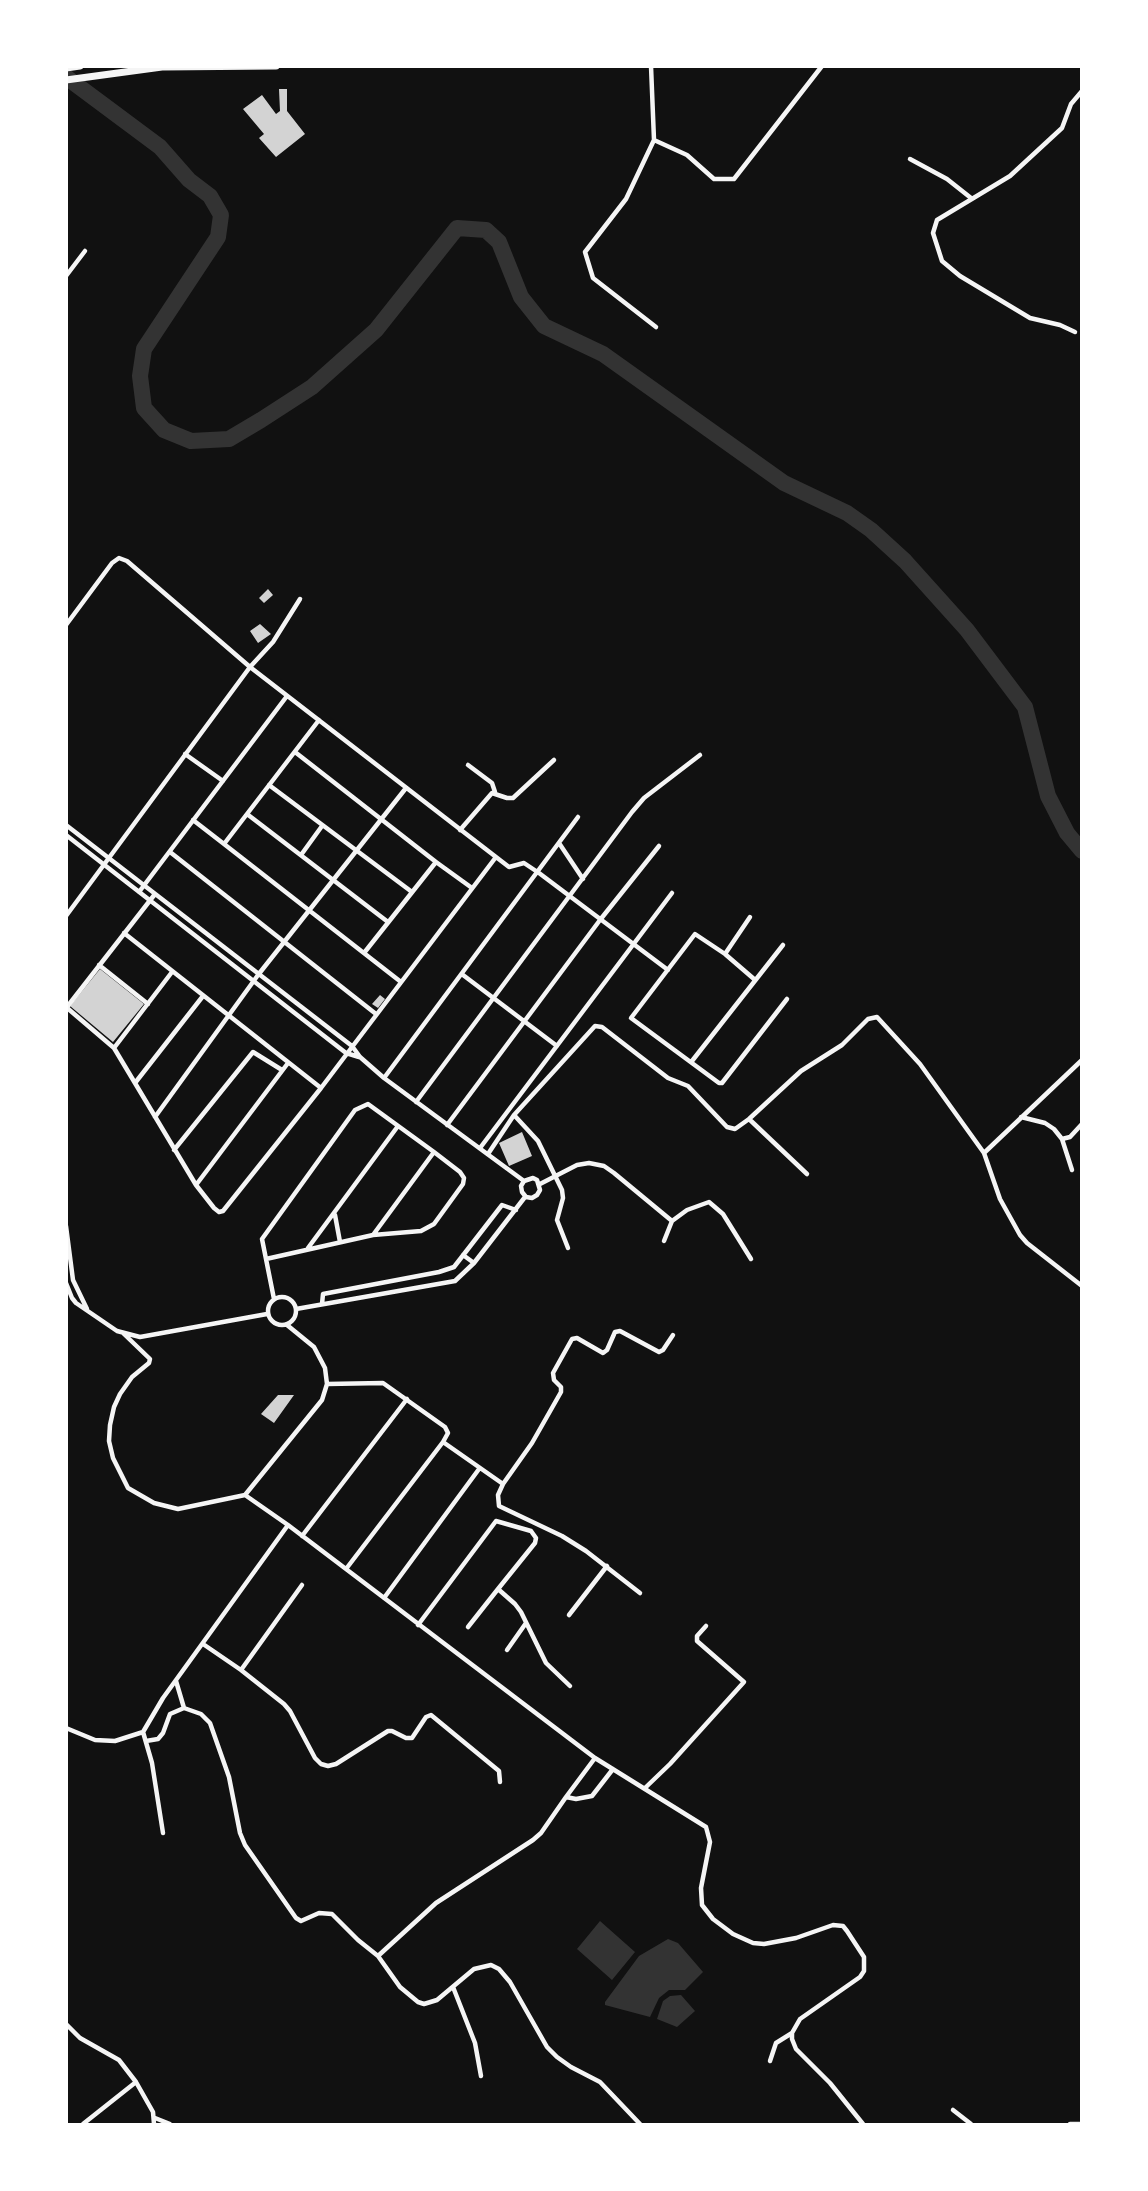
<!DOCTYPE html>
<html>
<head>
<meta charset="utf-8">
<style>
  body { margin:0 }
  #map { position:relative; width:1148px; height:2191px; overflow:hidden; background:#111; font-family:"Noto Serif",serif }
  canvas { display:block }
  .frame { position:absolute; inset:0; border:68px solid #fff; pointer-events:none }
</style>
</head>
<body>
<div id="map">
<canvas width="1148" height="2191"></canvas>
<div class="frame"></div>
</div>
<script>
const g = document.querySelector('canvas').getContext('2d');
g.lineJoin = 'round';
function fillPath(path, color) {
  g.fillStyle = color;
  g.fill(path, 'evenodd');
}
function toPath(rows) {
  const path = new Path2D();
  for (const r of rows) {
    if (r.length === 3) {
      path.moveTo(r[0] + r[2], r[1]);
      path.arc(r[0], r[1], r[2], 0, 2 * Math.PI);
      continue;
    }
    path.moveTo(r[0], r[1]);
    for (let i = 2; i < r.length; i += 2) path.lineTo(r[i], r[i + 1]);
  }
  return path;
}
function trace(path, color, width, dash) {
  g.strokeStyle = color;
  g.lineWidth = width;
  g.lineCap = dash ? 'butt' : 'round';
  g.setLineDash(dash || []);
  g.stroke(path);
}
fillPath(toPath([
  [600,1921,635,1952,612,1980,577,1949],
  [668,1939,678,1943,703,1972,685,1990,669,1990,659,1998,650,2017,605,2005,605,2002,639,1956],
  [681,1995,695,2011,677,2027,657,2019,663,2001,670,1996]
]), '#333');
trace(toPath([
  [66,77,160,147,189,180,210,196,221,215,218,237,144,349,140,376,144,408,164,430,191,441,229,439,261,420,312,387,376,330,457,228,486,230,499,242,521,297,544,326,603,354,784,483,847,513,871,530,905,561,967,630,1025,707,1048,796,1067,833,1082,851]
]), '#333', 16);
fillPath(toPath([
  [279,89,287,89,287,111,305,134,276,157,259,138,264,134,243,109,262,95,276,114,280,111],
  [268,589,273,595,264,603,259,598],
  [260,624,271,634,258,643,250,631],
  [100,969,144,1004,113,1042,70,1006],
  [380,995,385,999,378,1008,372,1004],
  [522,1132,532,1156,509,1166,499,1143],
  [278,1395,294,1395,274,1423,261,1414]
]), '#d3d3d3');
trace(toPath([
  [651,66,654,140],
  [910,159,947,179,971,198],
  [66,276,85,251],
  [656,327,593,278,585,252,626,199,654,140,687,155,714,179,734,179,822,66],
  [1075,332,1060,325,1030,318,960,276,942,261,933,233,937,220,1010,176,1062,128,1071,104,1082,91],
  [66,625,112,563,119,558,127,561,250,667,496,857,509,867,524,863,539,873,668,970],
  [319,720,224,844,401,982],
  [295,752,436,862,364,953],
  [185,754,223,781],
  [468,765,492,783,495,792],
  [269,785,412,892],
  [247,814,388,922],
  [193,820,224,844],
  [66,825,352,1046,360,1057,384,1078,524,1181,533,1178,537,1180,540,1190,537,1195,532,1198,526,1197,522,1192,521,1186,524,1181],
  [460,830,492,793,507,798,513,798,554,760],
  [66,835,346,1053,359,1057],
  [559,843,583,879],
  [170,852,376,1014],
  [301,855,322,826],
  [436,862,472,888],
  [139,892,287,696],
  [66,916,250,667,273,642,300,599],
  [124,933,321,1088],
  [725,954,750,917],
  [99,965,148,1004],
  [463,975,557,1046],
  [754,979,725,954,695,934,631,1018,719,1083,722,1083,787,999],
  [66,1007,114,1048,196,1185,214,1208,219,1212,223,1211,321,1088,496,857],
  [67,1007,155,894],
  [114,1048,172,972],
  [692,1061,783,945],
  [384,1078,578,817],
  [135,1083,203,996],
  [416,1102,632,812,644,798,700,755],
  [514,1115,538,1141,562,1190,563,1198,557,1220,568,1248],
  [155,1117,258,975,406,788],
  [1021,1117,1045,1123,1054,1129,1062,1139,1072,1170],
  [749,1119,807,1174],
  [447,1125,600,920,659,846],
  [1062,1139,1070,1137,1082,1124],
  [480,1148,672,893],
  [174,1150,253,1052,282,1070],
  [984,1153,1082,1060],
  [488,1154,514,1115,595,1026,602,1027,668,1078,688,1086,727,1127,735,1129,749,1119,801,1071,842,1045,868,1019,877,1017,920,1064,984,1153,1000,1199,1020,1235,1027,1243,1082,1286],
  [540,1184,577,1165,589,1163,604,1166,614,1173,672,1221,687,1210,709,1202,723,1214,751,1259],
  [196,1185,288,1063],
  [335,1215,340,1242],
  [66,1226,73,1280,87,1309],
  [664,1241,672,1221],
  [308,1248,398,1126],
  [463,1255,474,1263],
  [266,1259,373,1235,434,1152],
  [66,1283,72,1298,76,1303,117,1331,140,1337,267,1314],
  [282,1311,14],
  [274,1299,262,1239,355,1110,368,1104,434,1152,460,1172,464,1178,463,1184,434,1224,421,1231,373,1235],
  [322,1304,323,1294,439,1272,454,1267,502,1205,516,1210],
  [296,1309,455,1281,474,1263,525,1197],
  [287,1325,314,1347,325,1368,327,1384,322,1400,245,1495,288,1525,595,1758,706,1827,710,1842,701,1888,702,1905,713,1919,733,1934,753,1943,764,1944,796,1938,833,1925,843,1926,847,1931,864,1957,864,1971,860,1977,800,2019,792,2033,792,2039,796,2049,830,2083,863,2124],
  [123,1333,150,1359,149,1363,132,1377,120,1394,114,1407,110,1425,109,1441,113,1458,128,1488,154,1503,178,1509,245,1495],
  [327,1384,383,1383,445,1427,448,1433,443,1442,503,1484,498,1495,499,1506,562,1536,586,1551,640,1593],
  [503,1484,532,1443,561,1392,561,1387,554,1380,553,1373,572,1339,577,1338,603,1353,607,1350,615,1332,620,1331,659,1352,663,1350,673,1335],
  [302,1536,407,1399],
  [346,1569,443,1442],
  [384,1598,479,1469],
  [569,1615,607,1566],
  [418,1625,496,1521,531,1531,536,1538,535,1543,498,1589,515,1604,521,1612,546,1663,570,1686],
  [468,1627,498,1589],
  [203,1644,241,1670,284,1704,290,1711,315,1758,321,1764,328,1766,336,1764,388,1731,392,1731,406,1738,412,1738,426,1717,431,1715,499,1771,500,1782],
  [507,1650,526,1623],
  [241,1670,302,1585],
  [184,1708,201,1714,210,1723,229,1777,240,1833,245,1845,296,1918,301,1921,319,1913,332,1914,358,1940,378,1956,400,1987,418,2002,424,2004,437,2000,474,1969,491,1965,499,1969,510,1982,547,2047,557,2057,571,2067,600,2082,640,2124],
  [66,1728,95,1740,115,1741,143,1732],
  [146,1741,158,1739,163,1733,170,1714,184,1708,176,1681],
  [645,1788,670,1764,744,1682,697,1641,697,1636,706,1626],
  [566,1797,595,1758],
  [163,1833,152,1763,143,1732,163,1698,288,1525],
  [378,1956,436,1903,533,1840,541,1833,566,1797,576,1799,592,1796,613,1769],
  [453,1987,475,2043,481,2076],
  [66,2024,80,2038,119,2060,136,2082,83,2124],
  [770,2061,776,2043,792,2033],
  [136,2082,153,2112,154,2124],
  [953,2110,971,2124],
  [155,2118,170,2124],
  [1070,2124,1082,2124]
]), '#f5f5f5', 4.5);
trace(toPath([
  [66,68,80,66],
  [66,80,162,67,276,66]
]), '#f5f5f5', 7);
</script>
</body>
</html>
